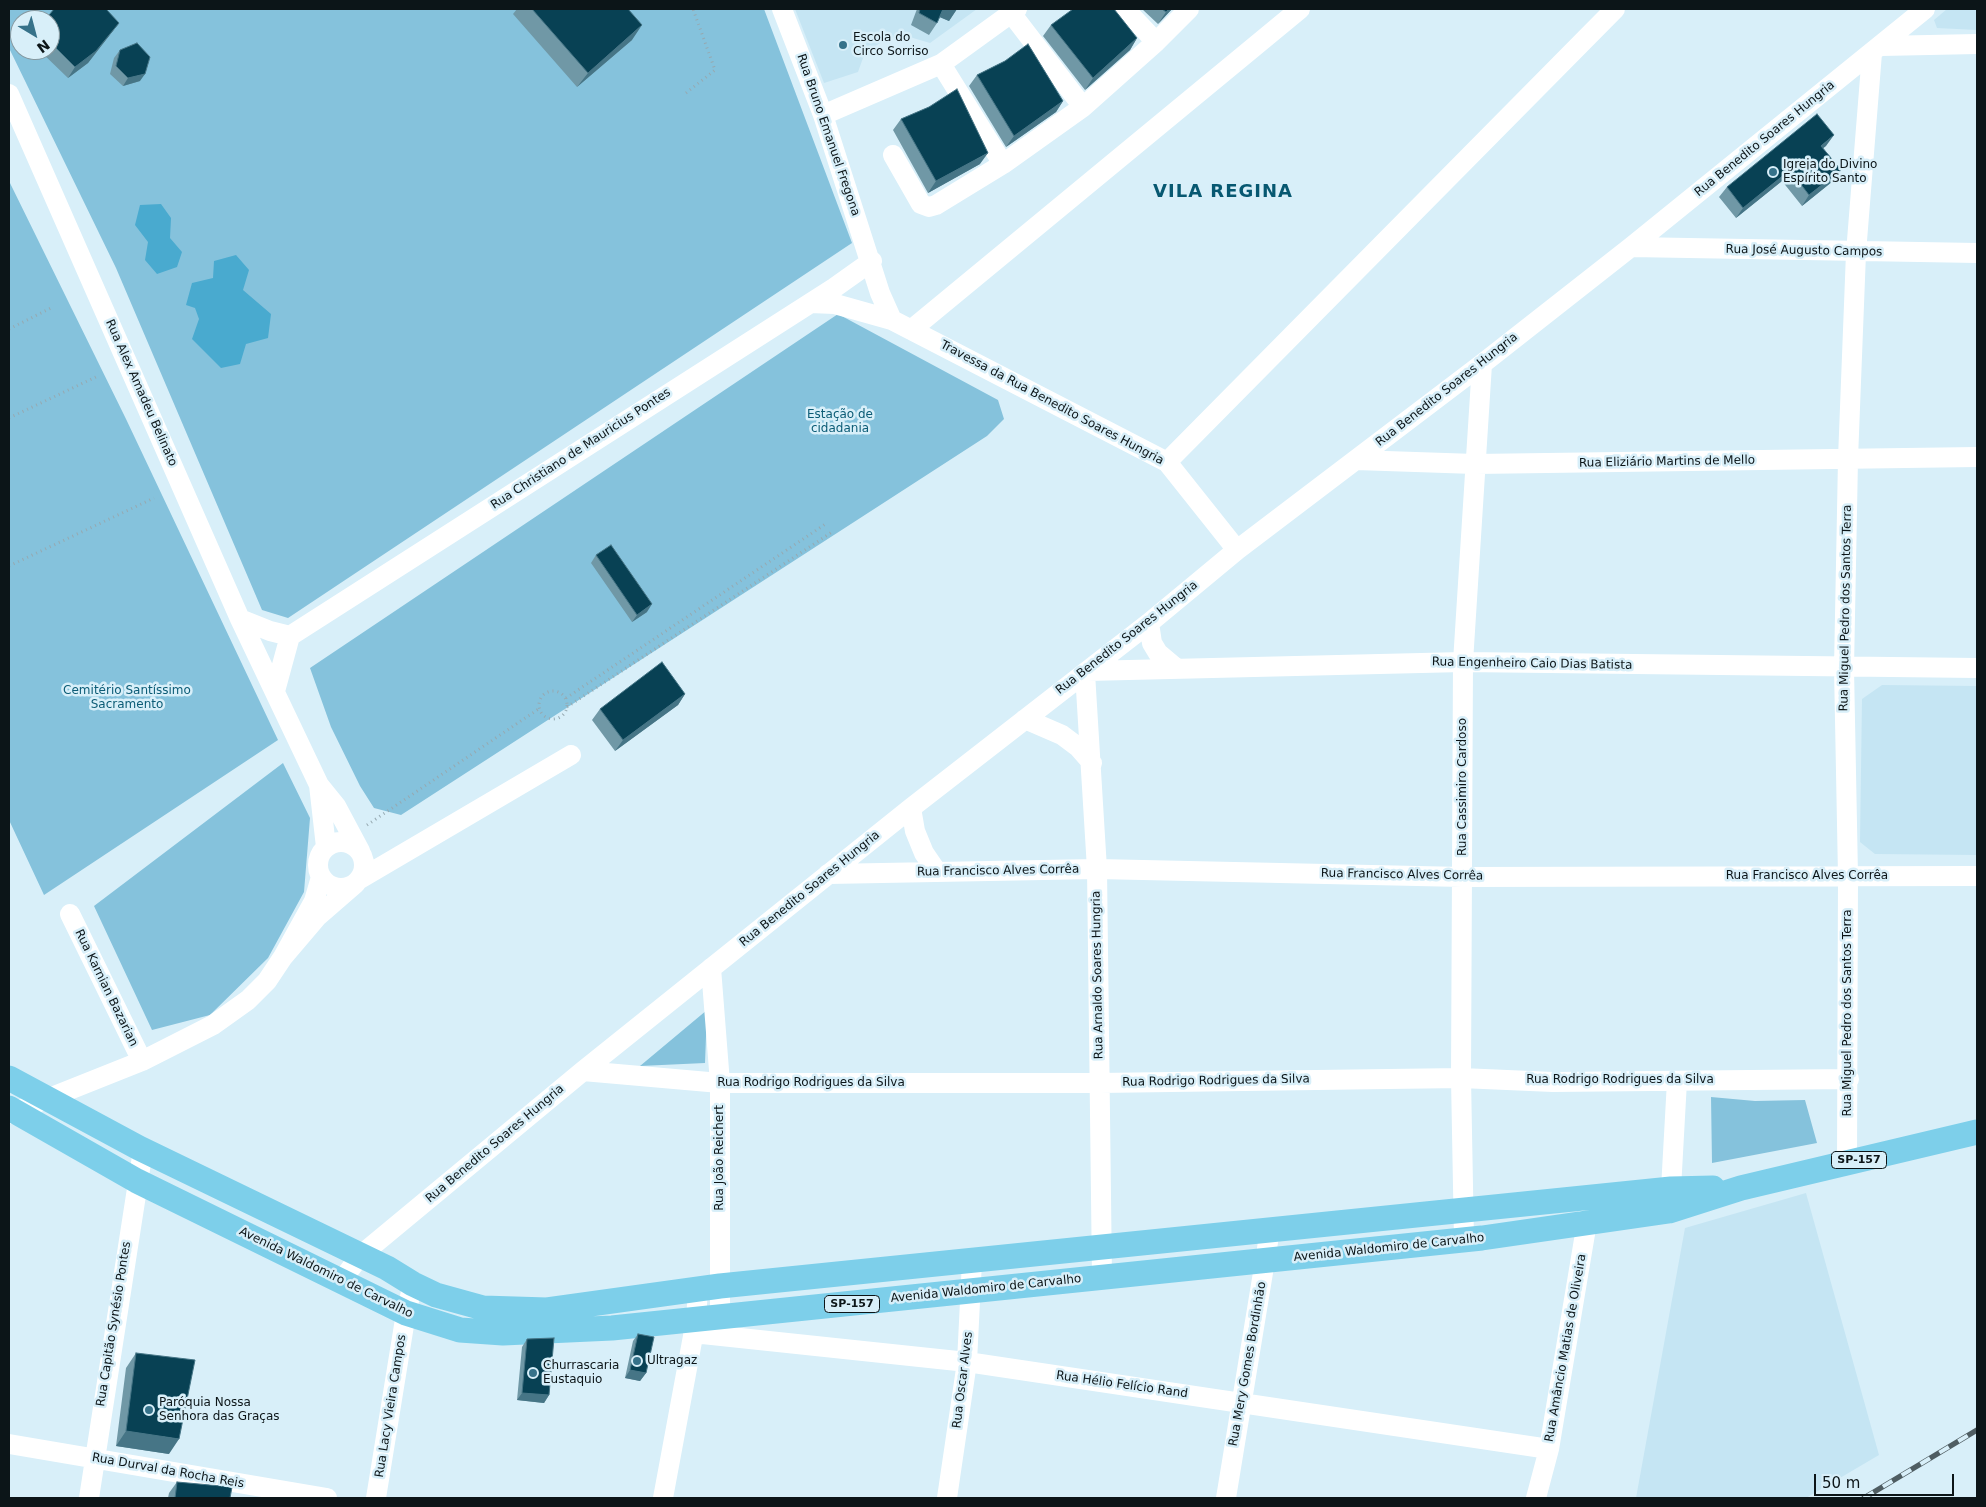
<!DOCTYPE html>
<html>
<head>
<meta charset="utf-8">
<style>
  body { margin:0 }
  #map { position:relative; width:1986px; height:1507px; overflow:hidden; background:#d8eff9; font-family:"DejaVu Sans",sans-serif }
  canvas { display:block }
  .frame { position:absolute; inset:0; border:10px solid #0c1518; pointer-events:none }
  .north { position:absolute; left:10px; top:10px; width:50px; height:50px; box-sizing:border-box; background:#d8eff9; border:1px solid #86989f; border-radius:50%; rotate:143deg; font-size:14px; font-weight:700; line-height:20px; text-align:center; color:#0c1518 }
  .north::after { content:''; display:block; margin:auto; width:18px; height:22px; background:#36728a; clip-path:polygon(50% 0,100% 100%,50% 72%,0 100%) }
  .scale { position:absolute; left:1814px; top:1474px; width:140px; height:22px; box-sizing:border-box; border:2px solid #0c1518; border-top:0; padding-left:6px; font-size:15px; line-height:18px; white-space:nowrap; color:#0c1518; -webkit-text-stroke:4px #d8eff9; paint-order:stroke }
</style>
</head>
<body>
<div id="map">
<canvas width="1986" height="1507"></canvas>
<div class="frame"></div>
<div class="north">N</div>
<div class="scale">50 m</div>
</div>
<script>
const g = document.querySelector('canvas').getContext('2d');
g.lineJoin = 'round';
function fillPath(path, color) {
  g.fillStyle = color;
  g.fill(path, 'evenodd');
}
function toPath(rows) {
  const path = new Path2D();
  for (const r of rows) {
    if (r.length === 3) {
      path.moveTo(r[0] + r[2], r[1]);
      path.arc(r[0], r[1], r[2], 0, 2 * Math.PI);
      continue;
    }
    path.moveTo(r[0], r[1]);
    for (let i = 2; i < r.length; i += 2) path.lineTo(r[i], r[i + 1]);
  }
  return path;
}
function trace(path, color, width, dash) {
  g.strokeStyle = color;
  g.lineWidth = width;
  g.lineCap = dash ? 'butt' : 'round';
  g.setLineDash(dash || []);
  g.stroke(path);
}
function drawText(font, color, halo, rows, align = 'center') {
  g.font = font + ' "DejaVu Sans",sans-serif';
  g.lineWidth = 5;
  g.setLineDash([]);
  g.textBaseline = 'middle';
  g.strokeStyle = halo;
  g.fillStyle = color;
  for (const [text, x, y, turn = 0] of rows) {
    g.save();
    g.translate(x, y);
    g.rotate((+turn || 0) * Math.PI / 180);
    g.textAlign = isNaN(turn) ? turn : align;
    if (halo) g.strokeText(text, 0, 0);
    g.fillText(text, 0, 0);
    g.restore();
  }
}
fillPath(toPath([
  [795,9,977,9,930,43,903,35,888,39,873,47,863,58,858,72,824,83],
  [1947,9,1977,9,1977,30,1937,28,1934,20],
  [1882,685,1977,686,1977,855,1875,854,1860,842,1862,699],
  [1806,1193,1879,1455,1806,1498,1636,1498,1685,1228]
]), '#c5e5f3');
fillPath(toPath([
  [9,9,764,9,852,243,288,618,262,610,116,268,9,48],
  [20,20,50,20,50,50,20,50],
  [9,181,126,419,278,740,44,895,9,820],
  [838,314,998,400,1004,419,987,436,401,815,374,808,360,786,331,727,310,668],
  [283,763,310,818,304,892,268,958,210,1015,152,1030,94,906],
  [707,1010,705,1063,640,1066],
  [1711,1097,1755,1101,1805,1100,1817,1143,1712,1163]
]), '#85c2dc');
fillPath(toPath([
  [161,204,171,218,170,238,182,252,177,267,157,274,145,260,148,242,135,225,140,205],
  [236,255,249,270,243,290,271,314,268,338,246,344,240,364,221,368,192,339,199,319,195,308,186,305,192,283,213,278,214,261]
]), '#49aacf');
trace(toPath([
  [686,93,715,70,693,9],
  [9,329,51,308],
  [9,418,98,376],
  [9,566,154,498],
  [553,705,14],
  [566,698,827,523],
  [567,707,832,532],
  [367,825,540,708]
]), '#96a9b1', 3, [1, 4]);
trace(toPath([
  [782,9,823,115,880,293,892,320],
  [1125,9,1156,42],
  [1011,13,1083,107],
  [1881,46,1977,44],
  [941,64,1003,164],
  [9,94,240,619,319,785],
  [823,115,941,64,1017,9],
  [893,155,921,204,929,207,936,205,1003,164,1083,107,1156,42,1189,9],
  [1631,247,1977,253],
  [810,303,835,304,892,320,1167,462,1237,550],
  [911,330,1300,9],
  [1356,460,1475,464,1977,457],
  [1167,462,1615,9],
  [240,619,270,631,290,636],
  [1149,623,1152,643,1158,653,1177,669],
  [1087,671,1463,662,1977,668],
  [1085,673,1097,869,1102,1277],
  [275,691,290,636,834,288,872,261],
  [1025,719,1062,735,1078,747,1092,763],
  [911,808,915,831,924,853,937,872],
  [341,865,23],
  [326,847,319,785,336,806,360,851],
  [828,874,1097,869,1463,877,1977,876],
  [321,877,314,901,283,957,317,917,355,884],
  [360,879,571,755],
  [70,914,142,1061],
  [711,968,720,1083,720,1317],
  [583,1071,720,1083,1099,1083,1461,1078,1553,1082,1849,1079],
  [9,1114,142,1061,213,1025,248,1000,267,981,283,957],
  [1847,1163,1848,876,1844,668,1848,459,1856,253,1872,53],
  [1671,1189,1677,1081],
  [1464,1240,1461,1078,1463,662,1482,364],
  [341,1281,361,1255,583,1071,911,808,1149,623,1237,550,1482,364,1631,247,1925,9],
  [693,1333,967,1362,1549,1449],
  [9,1444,327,1498],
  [89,1498,143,1150],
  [376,1498,406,1313,413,1284],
  [663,1498,696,1320,698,1289],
  [947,1498,967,1362,972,1261],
  [1226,1498,1270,1230],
  [1536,1498,1549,1449,1589,1210]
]), '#fff', 20);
trace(toPath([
  [9,1078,139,1148,387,1268,413,1284,436,1295,483,1308,547,1310,720,1286,1671,1189,1713,1188],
  [9,1108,137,1181,406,1313,460,1330,503,1333,612,1328,1482,1238,1669,1211,1741,1188,1977,1132]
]), '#7dcfea', 25);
const rail = toPath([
  [1864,1498,1977,1430]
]);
trace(rail, '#4f5d62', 5.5);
trace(rail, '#d8eff9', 4, [11]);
fillPath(toPath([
  [517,9,628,9,632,40,577,87,513,14],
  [917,9,957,9,949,21,940,17,937,23,929,35,911,25],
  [1142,9,1172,9,1158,24],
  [50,20,119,23,88,63,68,78,39,50,50,50],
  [1051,25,1137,38,1130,50,1085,90,1043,36],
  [120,50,140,81,123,86,110,74,114,58],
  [1005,61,1063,101,1056,112,1006,147,969,86,977,75],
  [929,107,980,164,928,193,893,130,901,119],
  [1826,146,1823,148,1841,170,1833,181,1802,206,1782,181,1736,218,1719,197,1727,187],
  [596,555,647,612,632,622,591,563],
  [685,694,678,705,615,751,592,720,600,709],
  [638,1334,646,1373,640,1381,625,1378,633,1341],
  [527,1339,549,1395,544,1403,517,1400,522,1347],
  [136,1353,169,1454,116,1446,126,1368],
  [177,1482,230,1498,168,1498,169,1493]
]), '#7098a6');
fillPath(toPath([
  [942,9,957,9,949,21,937,16],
  [1169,9,1172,9,1158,24,1166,12],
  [119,23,88,63,68,78,75,67],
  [642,25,632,40,577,87,588,73],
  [1137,38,1130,50,1085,90,1093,78],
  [145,74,140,81,123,86,128,78],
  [1063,101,1056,112,1006,147,1014,136],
  [1834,135,1826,146,1813,156,1821,146],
  [988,153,980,164,928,193,936,181],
  [1790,170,1782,181,1736,218,1743,208],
  [1841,170,1833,181,1802,206,1809,195],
  [652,604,647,612,632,622,637,615],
  [685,694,678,705,615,751,623,740],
  [630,1370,646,1373,640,1381,625,1378],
  [522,1393,549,1395,544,1403,517,1400],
  [126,1431,179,1439,169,1454,116,1446]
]), '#467586');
const building = toPath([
  [54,9,106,9,119,23,96,51,75,67,50,42,50,20,45,20,54,9],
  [532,9,628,9,642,25,588,73,532,9],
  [920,9,943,9,937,23,919,13,920,9],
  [1073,9,1114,9,1137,38,1093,78,1051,25,1073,9],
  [1162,9,1169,9,1166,12,1162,9],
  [137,43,150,57,145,74,128,78,116,66,120,50,137,43],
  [1028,44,1063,101,1014,136,977,75,1005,61,1028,44],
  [957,89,988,153,936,181,901,119,929,107,957,89],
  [1817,114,1834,135,1821,146,1841,170,1809,195,1790,170,1743,208,1727,187,1817,114],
  [611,545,652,604,637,615,596,555,611,545],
  [662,662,685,694,623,740,600,709,662,662],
  [638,1334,654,1337,646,1373,630,1370,638,1334],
  [554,1338,549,1395,522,1393,527,1339,554,1338],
  [136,1353,195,1360,179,1439,126,1431,136,1353],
  [177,1482,232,1487,230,1498,175,1498,177,1482]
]);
fillPath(building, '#084154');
trace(building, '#467586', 1);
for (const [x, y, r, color] of [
  [843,45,5,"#36728a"],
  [1773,172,5,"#36728a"],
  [637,1361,5,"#36728a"],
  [533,1373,5,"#36728a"],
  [149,1410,5,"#36728a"]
]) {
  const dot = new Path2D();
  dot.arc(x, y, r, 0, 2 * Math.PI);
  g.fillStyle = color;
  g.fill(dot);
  trace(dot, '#d8eff9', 2);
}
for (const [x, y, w] of [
  [1859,1160,55],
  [852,1304,55]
]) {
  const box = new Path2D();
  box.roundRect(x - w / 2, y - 8.5, w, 17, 4);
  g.fillStyle = '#d8eff9';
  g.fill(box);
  trace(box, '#0c1518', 1);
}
drawText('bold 11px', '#0c1518', null, [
  ["SP-157",1859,1160],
  ["SP-157",852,1304]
]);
drawText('12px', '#0c1518', '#d8eff9', [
  ["Escola do",853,38],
  ["Circo Sorriso",853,52],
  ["Igreja do Divino",1783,165],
  ["Espírito Santo",1783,179],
  ["Ultragaz",647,1361],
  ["Churrascaria",543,1366],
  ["Eustaquio",543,1380],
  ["Paróquia Nossa",159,1403],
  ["Senhora das Graças",159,1417]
], 'left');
drawText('12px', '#0c1518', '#d8eff9', [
  ["Rua Bruno Emanuel Fregona",828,135,71],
  ["Rua Benedito Soares Hungria",1765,139,-39],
  ["Rua José Augusto Campos",1804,251,1],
  ["Rua Benedito Soares Hungria",1447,390,-38],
  ["Rua Alex Amadeu Belinato",141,393,66],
  ["Travessa da Rua Benedito Soares Hungria",1052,403,28],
  ["Rua Christiano de Mauricius Pontes",581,449,-33],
  ["Rua Eliziário Martins de Mello",1667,462,-1],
  ["Rua Miguel Pedro dos Santos Terra",1846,608,-89],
  ["Rua Benedito Soares Hungria",1127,638,-38],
  ["Rua Engenheiro Caio Dias Batista",1532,664,1],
  ["Rua Cassimiro Cardoso",1463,787,-90],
  ["Rua Francisco Alves Corrêa",998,871,-1],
  ["Rua Francisco Alves Corrêa",1402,875,1],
  ["Rua Francisco Alves Corrêa",1807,876],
  ["Rua Benedito Soares Hungria",810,889,-39],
  ["Rua Arnaldo Soares Hungria",1098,975,-91],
  ["Rua Karnian Bazarian",106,988,64],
  ["Rua Miguel Pedro dos Santos Terra",1848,1013,-90],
  ["Rua Rodrigo Rodrigues da Silva",1620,1080],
  ["Rua Rodrigo Rodrigues da Silva",1216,1081,-1],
  ["Rua Rodrigo Rodrigues da Silva",811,1083],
  ["Rua Benedito Soares Hungria",495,1144,-40],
  ["Rua João Reichert",720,1158,-90],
  ["Avenida Waldomiro de Carvalho",1389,1248,-6],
  ["Avenida Waldomiro de Carvalho",326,1273,26],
  ["Avenida Waldomiro de Carvalho",986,1289,-6],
  ["Rua Capitão Synésio Pontes",114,1324,-81],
  ["Rua Amâncio Matias de Oliveira",1566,1348,-80],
  ["Rua Mery Gomes Bordinhão",1248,1364,-80],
  ["Rua Oscar Alves",963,1380,-83],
  ["Rua Hélio Felício Rand",1122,1385,8],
  ["Rua Lacy Vieira Campos",391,1406,-81],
  ["Rua Durval da Rocha Reis",168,1471,10]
]);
drawText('12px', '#0c5c76', '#d8eff9', [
  ["Estação de",840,415],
  ["cidadania",840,429],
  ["Cemitério Santíssimo",127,691],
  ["Sacramento",127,705]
]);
g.letterSpacing = '1px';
drawText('bold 18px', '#075871', '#d8eff9', [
  ["VILA REGINA",1223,192]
]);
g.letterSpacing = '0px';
</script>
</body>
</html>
